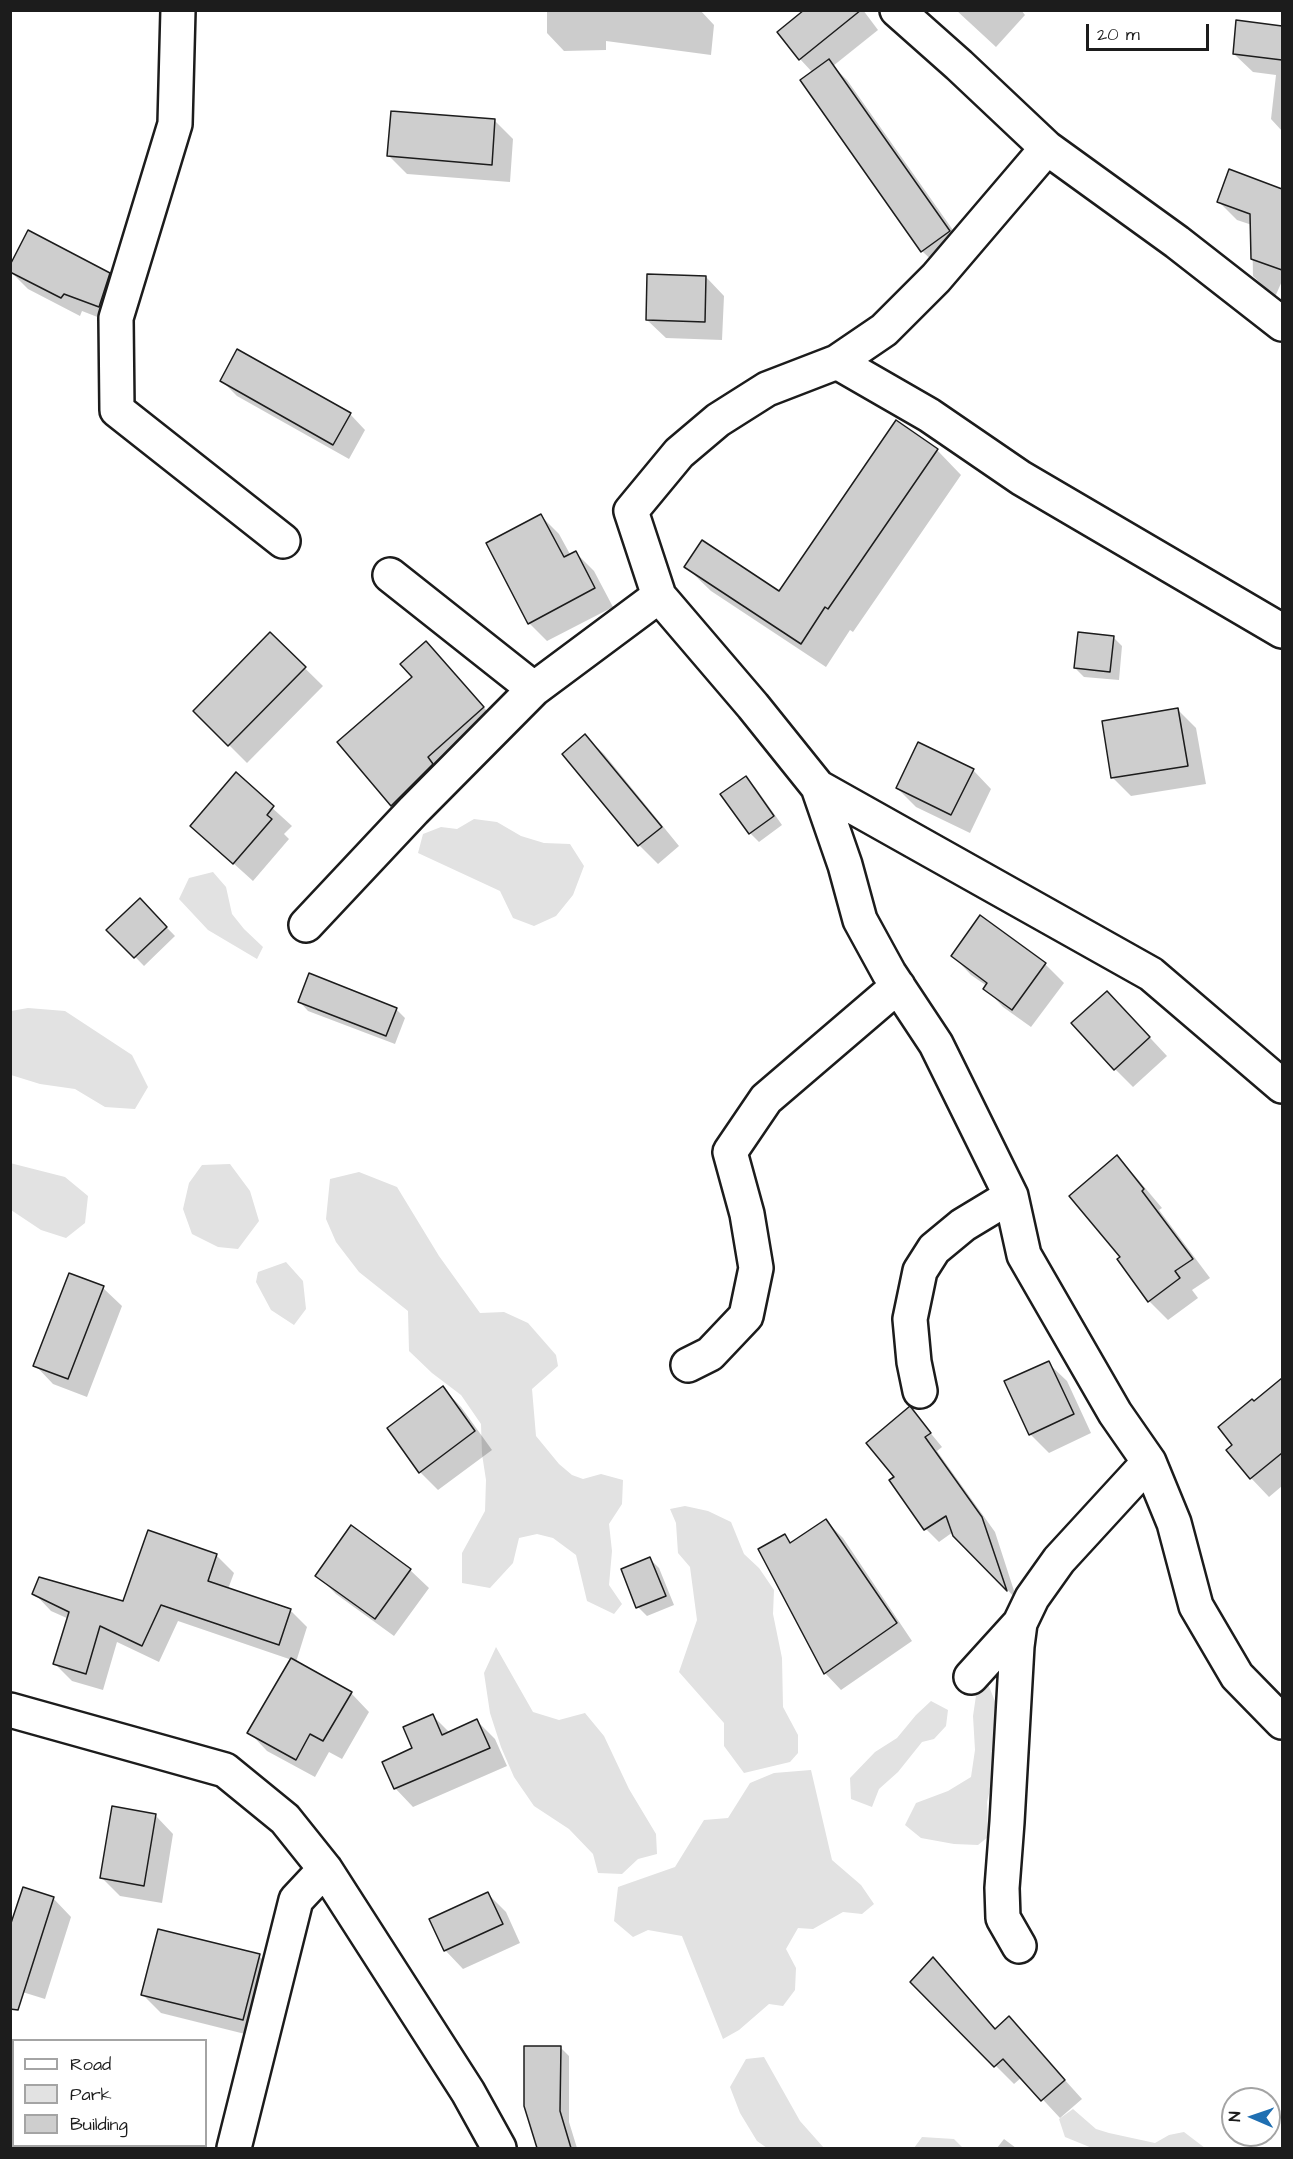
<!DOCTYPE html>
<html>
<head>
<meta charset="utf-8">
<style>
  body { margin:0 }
  #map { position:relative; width:1293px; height:2159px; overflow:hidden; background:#fff; font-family:"Architects Daughter",sans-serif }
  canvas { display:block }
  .frame { position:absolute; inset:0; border:12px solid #1c1c1c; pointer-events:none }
  .legend { position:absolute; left:12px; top:2039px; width:195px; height:108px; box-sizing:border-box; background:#fff; border:2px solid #a4a4a4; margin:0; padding:8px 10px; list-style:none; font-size:18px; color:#1c1c1c }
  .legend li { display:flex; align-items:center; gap:12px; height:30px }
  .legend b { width:30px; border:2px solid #a4a4a4 }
  .north { position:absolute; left:1221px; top:2087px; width:60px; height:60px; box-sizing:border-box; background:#fff; border:2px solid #a4a4a4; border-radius:50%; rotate:272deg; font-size:16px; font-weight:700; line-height:24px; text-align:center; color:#1c1c1c }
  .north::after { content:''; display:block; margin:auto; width:21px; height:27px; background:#1f6fb2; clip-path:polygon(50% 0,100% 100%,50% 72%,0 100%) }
  .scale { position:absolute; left:1086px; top:24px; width:123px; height:27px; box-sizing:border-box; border:3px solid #1c1c1c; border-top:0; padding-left:8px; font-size:18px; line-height:21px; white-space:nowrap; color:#1c1c1c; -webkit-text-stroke:4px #fff; paint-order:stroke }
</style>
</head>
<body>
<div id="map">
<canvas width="1293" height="2159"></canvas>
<div class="frame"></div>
<ul class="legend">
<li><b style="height:8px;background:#fff"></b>Road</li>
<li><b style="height:16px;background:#e2e2e2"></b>Park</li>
<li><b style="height:16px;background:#cecece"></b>Building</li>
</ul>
<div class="north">N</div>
<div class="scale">20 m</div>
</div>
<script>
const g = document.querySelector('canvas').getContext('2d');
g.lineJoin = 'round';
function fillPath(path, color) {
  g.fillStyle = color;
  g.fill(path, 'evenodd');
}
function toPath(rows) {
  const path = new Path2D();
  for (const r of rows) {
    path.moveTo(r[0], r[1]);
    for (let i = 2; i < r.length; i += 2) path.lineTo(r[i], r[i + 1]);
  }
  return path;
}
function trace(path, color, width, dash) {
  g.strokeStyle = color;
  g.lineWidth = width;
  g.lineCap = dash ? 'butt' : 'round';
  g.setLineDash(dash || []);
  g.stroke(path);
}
fillPath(toPath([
  [474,819,497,822,521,836,544,843,570,844,584,866,573,895,556,916,534,926,513,918,500,891,418,853,423,834,441,827,457,829],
  [213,872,226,887,232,914,244,929,263,947,257,959,208,930,179,899,189,878],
  [28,1008,65,1011,132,1055,148,1087,135,1109,105,1107,75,1089,40,1084,11,1075,11,1011],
  [10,1163,65,1177,88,1196,85,1223,66,1238,41,1230,11,1210],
  [230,1164,250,1191,259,1221,238,1249,218,1247,192,1234,183,1209,189,1183,202,1165],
  [359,1172,397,1187,439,1256,480,1313,504,1312,528,1323,556,1355,558,1366,532,1389,536,1436,559,1464,572,1475,583,1479,601,1474,623,1480,622,1504,609,1524,612,1551,609,1585,622,1604,614,1614,587,1601,576,1555,553,1538,537,1534,519,1538,513,1563,490,1588,462,1583,462,1553,485,1511,486,1480,482,1454,481,1424,461,1395,432,1373,409,1351,408,1311,359,1272,336,1242,326,1219,330,1179],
  [286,1262,303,1281,306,1309,294,1325,271,1310,256,1282,258,1272],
  [685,1506,708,1511,731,1522,744,1554,759,1568,774,1590,773,1614,782,1658,783,1707,798,1735,798,1753,790,1762,744,1773,724,1746,724,1723,679,1672,697,1620,690,1567,678,1553,676,1523,670,1509],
  [496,1647,533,1712,559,1720,585,1713,604,1736,629,1789,656,1834,657,1854,638,1859,622,1874,598,1873,593,1854,569,1829,534,1806,514,1777,501,1747,490,1713,484,1673],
  [988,1684,996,1704,992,1781,987,1802,988,1837,978,1845,954,1844,921,1838,905,1825,916,1803,948,1791,971,1777,975,1750,973,1716,977,1689],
  [931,1701,948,1710,946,1726,934,1739,922,1742,898,1772,879,1789,872,1807,851,1799,850,1778,875,1752,897,1738,916,1715],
  [811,1770,832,1860,861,1885,874,1904,862,1914,843,1912,813,1929,798,1928,786,1949,796,1968,795,1990,783,2006,769,2004,739,2030,723,2039,682,1936,648,1930,633,1937,614,1921,618,1887,675,1867,704,1820,728,1818,750,1783,774,1773],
  [764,2057,800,2121,824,2148,767,2148,757,2141,740,2113,730,2087,746,2059],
  [1073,2109,1096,2129,1109,2133,1155,2143,1169,2135,1184,2132,1205,2148,1092,2148,1065,2137,1059,2119],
  [922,2137,954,2139,963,2148,914,2148]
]), '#e2e2e2');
fillPath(toPath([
  [547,10,700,10,714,25,711,55,606,41,606,50,564,51,547,33],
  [807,10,863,10,878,30,833,66,847,80,967,250,941,269,922,251,813,73,800,59],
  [956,10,1021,10,1025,15,996,47],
  [1238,22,1282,27,1282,131,1271,119,1276,75,1253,72,1234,54],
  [495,121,513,139,510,182,407,174,389,156],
  [1230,171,1282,190,1282,281,1275,297,1253,276,1252,225,1237,220,1219,202],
  [10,271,109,274,128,293,118,325,82,311,80,316,28,289],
  [706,277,724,296,722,340,666,338,647,320],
  [222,381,350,414,365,430,349,459,237,396],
  [937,450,961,475,853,632,850,630,826,667,711,591,686,567,779,593],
  [541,516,559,534,571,556,576,553,594,571,613,607,547,641,529,623],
  [270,634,323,686,247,763,195,711],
  [1113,637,1122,646,1119,680,1084,677,1075,668],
  [444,662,501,727,411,823,392,805,339,742],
  [1178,710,1196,728,1206,784,1131,796,1112,777],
  [585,736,604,754,679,846,658,864,639,845,564,754],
  [973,770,991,789,970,833,916,807,897,788],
  [236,775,292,826,284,834,289,839,253,881,192,826],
  [746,778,755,787,782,825,759,842,750,833,722,794],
  [140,900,175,936,144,966,109,930],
  [980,918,1045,964,1064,983,1031,1027,1003,1007,985,988,987,986,971,975,953,956],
  [299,1001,396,1009,405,1018,395,1044,308,1011],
  [1125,1011,1167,1056,1133,1087,1115,1069],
  [1117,1157,1135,1176,1162,1208,1159,1210,1210,1278,1192,1290,1198,1298,1168,1320,1149,1301,1119,1260,1122,1257],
  [70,1275,103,1288,122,1306,87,1397,53,1384,35,1365],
  [1048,1363,1067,1381,1091,1433,1049,1453,1030,1434],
  [1282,1380,1282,1486,1269,1497,1251,1478,1228,1450,1234,1445,1254,1403],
  [443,1388,461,1407,492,1450,438,1490,420,1472],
  [910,1408,942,1447,937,1451,995,1532,1017,1600,953,1532,939,1542,926,1529,891,1480,896,1477],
  [826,1521,843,1538,912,1641,841,1690,825,1673,785,1536,792,1543],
  [149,1532,217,1556,234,1573,228,1589,290,1610,307,1627,296,1662,351,1693,369,1712,342,1759,329,1752,315,1777,267,1751,249,1732,292,1660,178,1621,159,1662,117,1642,103,1690,72,1681,55,1664,69,1619,51,1611,34,1593,124,1603],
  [650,1559,659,1568,674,1605,647,1616,638,1607],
  [410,1570,429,1588,394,1636,336,1594,317,1575],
  [433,1716,450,1733,477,1721,495,1739,507,1766,413,1807,395,1788],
  [155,1815,173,1834,162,1903,120,1896,102,1878],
  [488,1894,506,1912,520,1943,463,1969,445,1950],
  [53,1898,71,1917,45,1999,16,1990],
  [259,1956,277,1974,261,2038,161,2013,143,1995],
  [933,1960,996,2029,1009,2018,1082,2099,1060,2118,1022,2077,1014,2084,912,1982],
  [560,2047,569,2056,569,2122,577,2148,538,2148,525,2105],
  [1004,2139,1016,2148,997,2148]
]), '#0003');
const building = toPath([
  [804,10,861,10,799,60,777,32,804,10],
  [1236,20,1282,26,1282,60,1233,54,1236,20],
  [829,59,950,231,921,252,800,80,829,59],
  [391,111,495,119,492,165,387,156,391,111],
  [1229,169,1282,189,1282,270,1251,259,1250,214,1217,202,1229,169],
  [28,230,110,273,99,307,64,294,61,298,10,272,10,265,28,230],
  [647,274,706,276,705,322,646,320,647,274],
  [237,349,351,413,333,445,220,381,237,349],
  [896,420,938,449,828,609,825,607,801,644,684,567,702,540,779,591,896,420],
  [541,514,564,557,576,551,595,588,528,624,486,543,541,514],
  [270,632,306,667,228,746,193,711,270,632],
  [1078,632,1114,636,1110,672,1074,668,1078,632],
  [426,641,484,707,428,757,433,764,391,806,337,742,412,677,400,664,426,641],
  [1178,708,1188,766,1111,778,1102,721,1178,708],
  [585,734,662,827,638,846,562,754,585,734],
  [918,742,974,769,951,815,896,788,918,742],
  [236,772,274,806,267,815,272,819,233,864,190,826,236,772],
  [746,776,774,816,749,834,720,794,746,776],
  [140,898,167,927,134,958,106,930,140,898],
  [980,915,1046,963,1012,1010,983,989,987,983,951,956,980,915],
  [309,973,397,1008,386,1036,298,1002,309,973],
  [1107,991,1150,1037,1114,1070,1071,1023,1107,991],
  [1117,1155,1144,1189,1142,1191,1193,1259,1175,1271,1180,1278,1148,1302,1117,1259,1120,1257,1069,1196,1117,1155],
  [69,1273,104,1286,68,1379,33,1366,69,1273],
  [1049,1361,1074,1414,1029,1435,1004,1381,1049,1361],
  [1282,1378,1282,1453,1250,1479,1226,1450,1232,1445,1218,1427,1252,1399,1254,1401,1282,1378],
  [443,1386,475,1431,419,1473,387,1428,443,1386],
  [910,1406,931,1433,925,1437,982,1517,1007,1591,953,1536,946,1516,924,1530,889,1480,894,1477,866,1443,910,1406],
  [826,1519,897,1623,824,1674,758,1549,785,1534,790,1543,826,1519],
  [351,1525,411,1569,375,1619,315,1576,351,1525],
  [148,1530,217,1554,208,1581,291,1609,279,1645,161,1605,142,1646,100,1626,86,1674,53,1664,69,1612,32,1594,39,1577,123,1601,148,1530],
  [650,1557,666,1596,636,1608,621,1569,650,1557],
  [291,1658,352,1692,323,1741,310,1734,296,1760,247,1733,291,1658],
  [433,1714,442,1735,477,1719,490,1748,394,1789,382,1762,412,1748,403,1727,433,1714],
  [112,1806,156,1814,144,1886,100,1878,112,1806],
  [23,1887,54,1897,18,2010,10,2009,10,1926,23,1887],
  [488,1892,503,1924,444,1951,429,1919,488,1892],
  [158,1929,260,1954,243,2020,141,1995,158,1929],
  [933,1957,995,2029,1009,2016,1065,2080,1041,2101,1003,2059,994,2067,910,1982,933,1957],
  [524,2046,561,2046,560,2111,571,2148,537,2148,524,2106,524,2046]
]);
fillPath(building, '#cecece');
trace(building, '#1c1c1c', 1.5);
const minor = toPath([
  [178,10,175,124,116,318,117,410,283,541],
  [897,10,959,65,1047,148,1177,242,1282,324],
  [1047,148,936,278,884,330,837,362,767,389,718,420,679,453,631,511,659,596,753,706,818,787,845,865,860,920,889,973,936,1044,1011,1196,1024,1255,1115,1413,1149,1462,1174,1523,1196,1606,1237,1676,1282,1722],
  [837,362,929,415,1021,478,1282,631],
  [390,575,534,689],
  [818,787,1151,974,1282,1086],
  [306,925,414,810,534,689,659,596],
  [688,1365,710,1354,746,1316,756,1268,747,1214,730,1152,766,1099,898,986],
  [920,1391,914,1362,910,1319,920,1271,934,1249,963,1225,1011,1196],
  [971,1677,1020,1623],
  [10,1710,225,1770,285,1819,325,1869,468,2092,499,2148],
  [1019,1946,1003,1918,1002,1888,1007,1822,1017,1646,1020,1623,1032,1598,1059,1560,1149,1462],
  [234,2148,296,1900,325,1869]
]);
trace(minor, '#1c1c1c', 38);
trace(minor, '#fff', 33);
</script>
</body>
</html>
